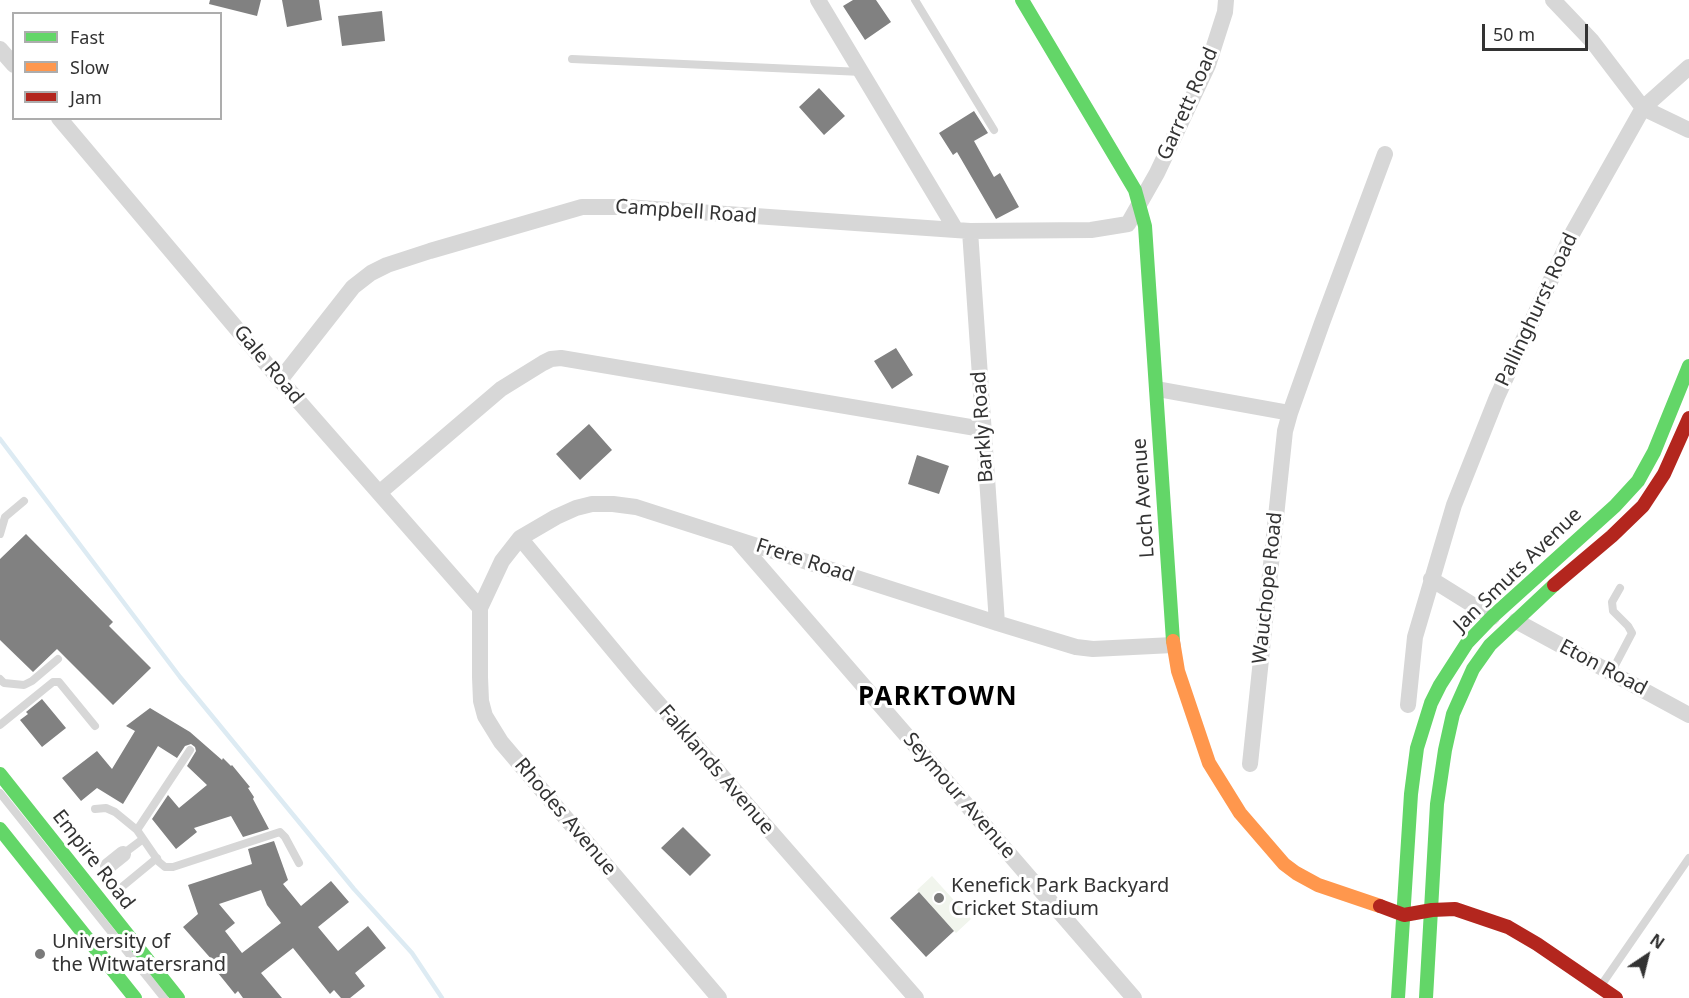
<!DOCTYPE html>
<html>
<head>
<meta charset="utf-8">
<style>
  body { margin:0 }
  #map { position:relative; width:1689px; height:998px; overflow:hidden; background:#fff; font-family:"Noto Sans",sans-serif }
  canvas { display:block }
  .legend { position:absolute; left:12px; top:12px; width:210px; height:108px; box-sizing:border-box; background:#fff; border:2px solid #adadad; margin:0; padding:8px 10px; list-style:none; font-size:18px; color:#333 }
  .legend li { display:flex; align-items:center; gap:12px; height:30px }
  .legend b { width:30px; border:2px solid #adadad }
  .north { position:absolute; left:1617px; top:926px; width:60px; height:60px; -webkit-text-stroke:4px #fff; paint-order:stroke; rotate:35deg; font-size:16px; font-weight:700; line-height:24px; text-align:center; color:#333 }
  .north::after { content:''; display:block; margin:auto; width:21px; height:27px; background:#333; clip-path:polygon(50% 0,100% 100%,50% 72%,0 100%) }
  .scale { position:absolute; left:1482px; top:24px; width:106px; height:27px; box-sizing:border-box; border:3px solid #333; border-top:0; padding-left:8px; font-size:18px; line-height:21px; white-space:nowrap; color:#333; -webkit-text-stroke:4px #fff; paint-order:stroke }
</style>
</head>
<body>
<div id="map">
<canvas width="1689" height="998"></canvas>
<ul class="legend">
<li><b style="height:8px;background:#63d668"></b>Fast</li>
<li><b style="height:8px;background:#ff974d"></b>Slow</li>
<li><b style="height:8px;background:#b3261e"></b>Jam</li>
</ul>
<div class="north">N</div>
<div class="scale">50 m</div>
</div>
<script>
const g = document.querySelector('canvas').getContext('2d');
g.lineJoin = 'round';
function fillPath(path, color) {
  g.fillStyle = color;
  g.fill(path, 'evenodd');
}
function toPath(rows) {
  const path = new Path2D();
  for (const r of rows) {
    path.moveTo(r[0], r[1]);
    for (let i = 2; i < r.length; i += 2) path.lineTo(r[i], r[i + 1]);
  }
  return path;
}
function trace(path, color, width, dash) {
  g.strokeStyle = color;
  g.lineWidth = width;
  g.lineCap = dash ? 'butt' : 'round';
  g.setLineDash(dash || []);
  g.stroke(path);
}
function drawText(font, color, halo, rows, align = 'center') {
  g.font = font + ' "Noto Sans",sans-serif';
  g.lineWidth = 6;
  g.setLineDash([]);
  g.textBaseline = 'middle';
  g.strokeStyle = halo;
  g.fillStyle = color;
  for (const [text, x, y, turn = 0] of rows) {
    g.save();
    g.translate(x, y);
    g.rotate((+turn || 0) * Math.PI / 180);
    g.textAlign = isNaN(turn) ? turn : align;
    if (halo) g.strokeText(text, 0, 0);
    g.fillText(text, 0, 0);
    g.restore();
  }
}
fillPath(toPath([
  [932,876,971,919,956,933,944,920,931,932,918,917,931,905,917,890]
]), '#f1f5ed');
trace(toPath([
  [0,439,180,677,354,889,412,953,442,998]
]), '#ddebf3', 4.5);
fillPath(toPath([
  [210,0,261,0,257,16,209,4],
  [282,0,319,0,322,20,287,27],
  [853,0,876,0,891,22,865,40,843,6],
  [382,11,385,41,342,46,338,16],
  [819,88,845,116,824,135,799,107],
  [974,111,988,133,974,141,994,177,1000,173,1019,207,996,219,957,152,953,155,939,133],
  [896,348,913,375,892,389,874,361],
  [589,424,612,450,580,480,556,454],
  [917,455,949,466,939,494,908,484],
  [26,534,113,622,109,626,151,668,113,705,57,649,33,672,0,640,0,559],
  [42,699,66,728,42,747,20,720,28,714,26,712],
  [150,708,190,732,222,760,223,758,231,766,232,765,250,787,248,788,254,797,253,799,269,829,243,837,231,816,194,828,197,832,176,849,152,819,168,795,179,808,207,785,187,766,196,751,195,747,191,744,185,746,177,758,158,746,123,804,97,788,81,801,62,778,97,751,112,769,135,731,126,726],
  [683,827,711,855,690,876,661,848],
  [274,841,288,880,283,884,301,906,331,881,349,902,318,927,338,951,368,926,386,948,355,973,365,986,350,998,341,998,334,990,330,994,293,948,261,973,282,998,243,998,238,991,235,994,218,973,221,970,183,927,198,914,188,885,252,864,248,849],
  [261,890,267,905,281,923,242,953,225,931,235,923,219,904],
  [919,892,954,931,926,957,890,918]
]), '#818181');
trace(toPath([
  [915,0,994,130],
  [572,59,862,72],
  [0,534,5,517,24,501],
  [1611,673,1632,633,1628,626,1613,611,1612,602,1620,588],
  [0,679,4,683,24,685,32,681,58,659],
  [0,725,53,682,59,682,95,726],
  [0,793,164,998],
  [95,809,106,808,115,812,137,830,159,862,165,867,173,867,280,832,285,837,299,863],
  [137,830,190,750],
  [123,854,143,839],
  [123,886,157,858],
  [1600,987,1689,858]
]), '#d7d7d7', 8);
trace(toPath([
  [818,0,956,230],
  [1553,0,1592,41,1643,108,1689,130],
  [0,49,14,65],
  [59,118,280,380,480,608],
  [970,231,997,623],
  [280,380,353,287,371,273,387,265,430,251,582,207,626,207,970,231,1091,230,1128,224,1157,173,1208,65,1225,12,1226,0],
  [1157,389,1290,413],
  [379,493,501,389,543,363,551,359,561,358,982,429],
  [520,538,638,680,916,998],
  [738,541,1134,998],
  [1431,579,1492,617],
  [1516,621,1689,715],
  [1408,705,1415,637,1454,505,1497,397,1572,234,1643,108,1689,67],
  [1250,764,1285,431,1290,413,1322,323,1385,154],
  [108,866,123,854],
  [719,998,501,742,485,716,481,701,480,677,480,608,502,561,520,538,556,517,576,508,592,504,613,504,636,507,997,623,1076,647,1093,649,1173,645]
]), '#d7d7d7', 16);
trace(toPath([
  [1022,0,1135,190,1145,226,1173,641],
  [0,774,178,998],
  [0,829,135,998],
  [1398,998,1411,794,1417,748,1431,703,1440,685,1467,643,1492,617,1615,506,1638,481,1654,452,1689,366],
  [1426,998,1437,804,1445,750,1453,714,1473,669,1490,645,1554,585]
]), '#63d668', 14);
trace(toPath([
  [1173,641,1178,671,1209,763,1240,813,1284,864,1296,873,1318,885,1380,906]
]), '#ff974d', 14);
trace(toPath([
  [1554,585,1612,536,1643,506,1664,474,1689,418],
  [1380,906,1404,915,1432,910,1455,909,1508,927,1537,944,1616,998]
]), '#b3261e', 14);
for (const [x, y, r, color] of [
  [939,898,6,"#7a7a7a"],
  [40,954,6,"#7a7a7a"]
]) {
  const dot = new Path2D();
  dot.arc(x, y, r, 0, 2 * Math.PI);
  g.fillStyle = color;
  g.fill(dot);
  trace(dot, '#fff', 2);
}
drawText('20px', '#333', '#fff', [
  ["Garrett Road",1188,104,-66],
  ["Campbell Road",686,212,4],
  ["Pallinghurst Road",1537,310,-65],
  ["Gale Road",268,365,50],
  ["Barkly Road",983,427,-94],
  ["Loch Avenue",1144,498,-94],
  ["Frere Road",805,561,18],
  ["Jan Smuts Avenue",1518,570,-44],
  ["Wauchope Road",1268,588,-84],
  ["Eton Road",1603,668,28],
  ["Falklands Avenue",716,770,49],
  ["Seymour Avenue",959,796,49],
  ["Rhodes Avenue",565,817,50],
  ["Empire Road",93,860,52]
]);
drawText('20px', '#333', '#fff', [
  ["Kenefick Park Backyard",951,886],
  ["Cricket Stadium",951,909],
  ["University of",52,942],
  ["the Witwatersrand",52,965]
], 'left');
g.letterSpacing = '1.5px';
drawText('bold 26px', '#000', '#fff', [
  ["PARKTOWN",938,698]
]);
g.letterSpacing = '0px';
</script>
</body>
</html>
